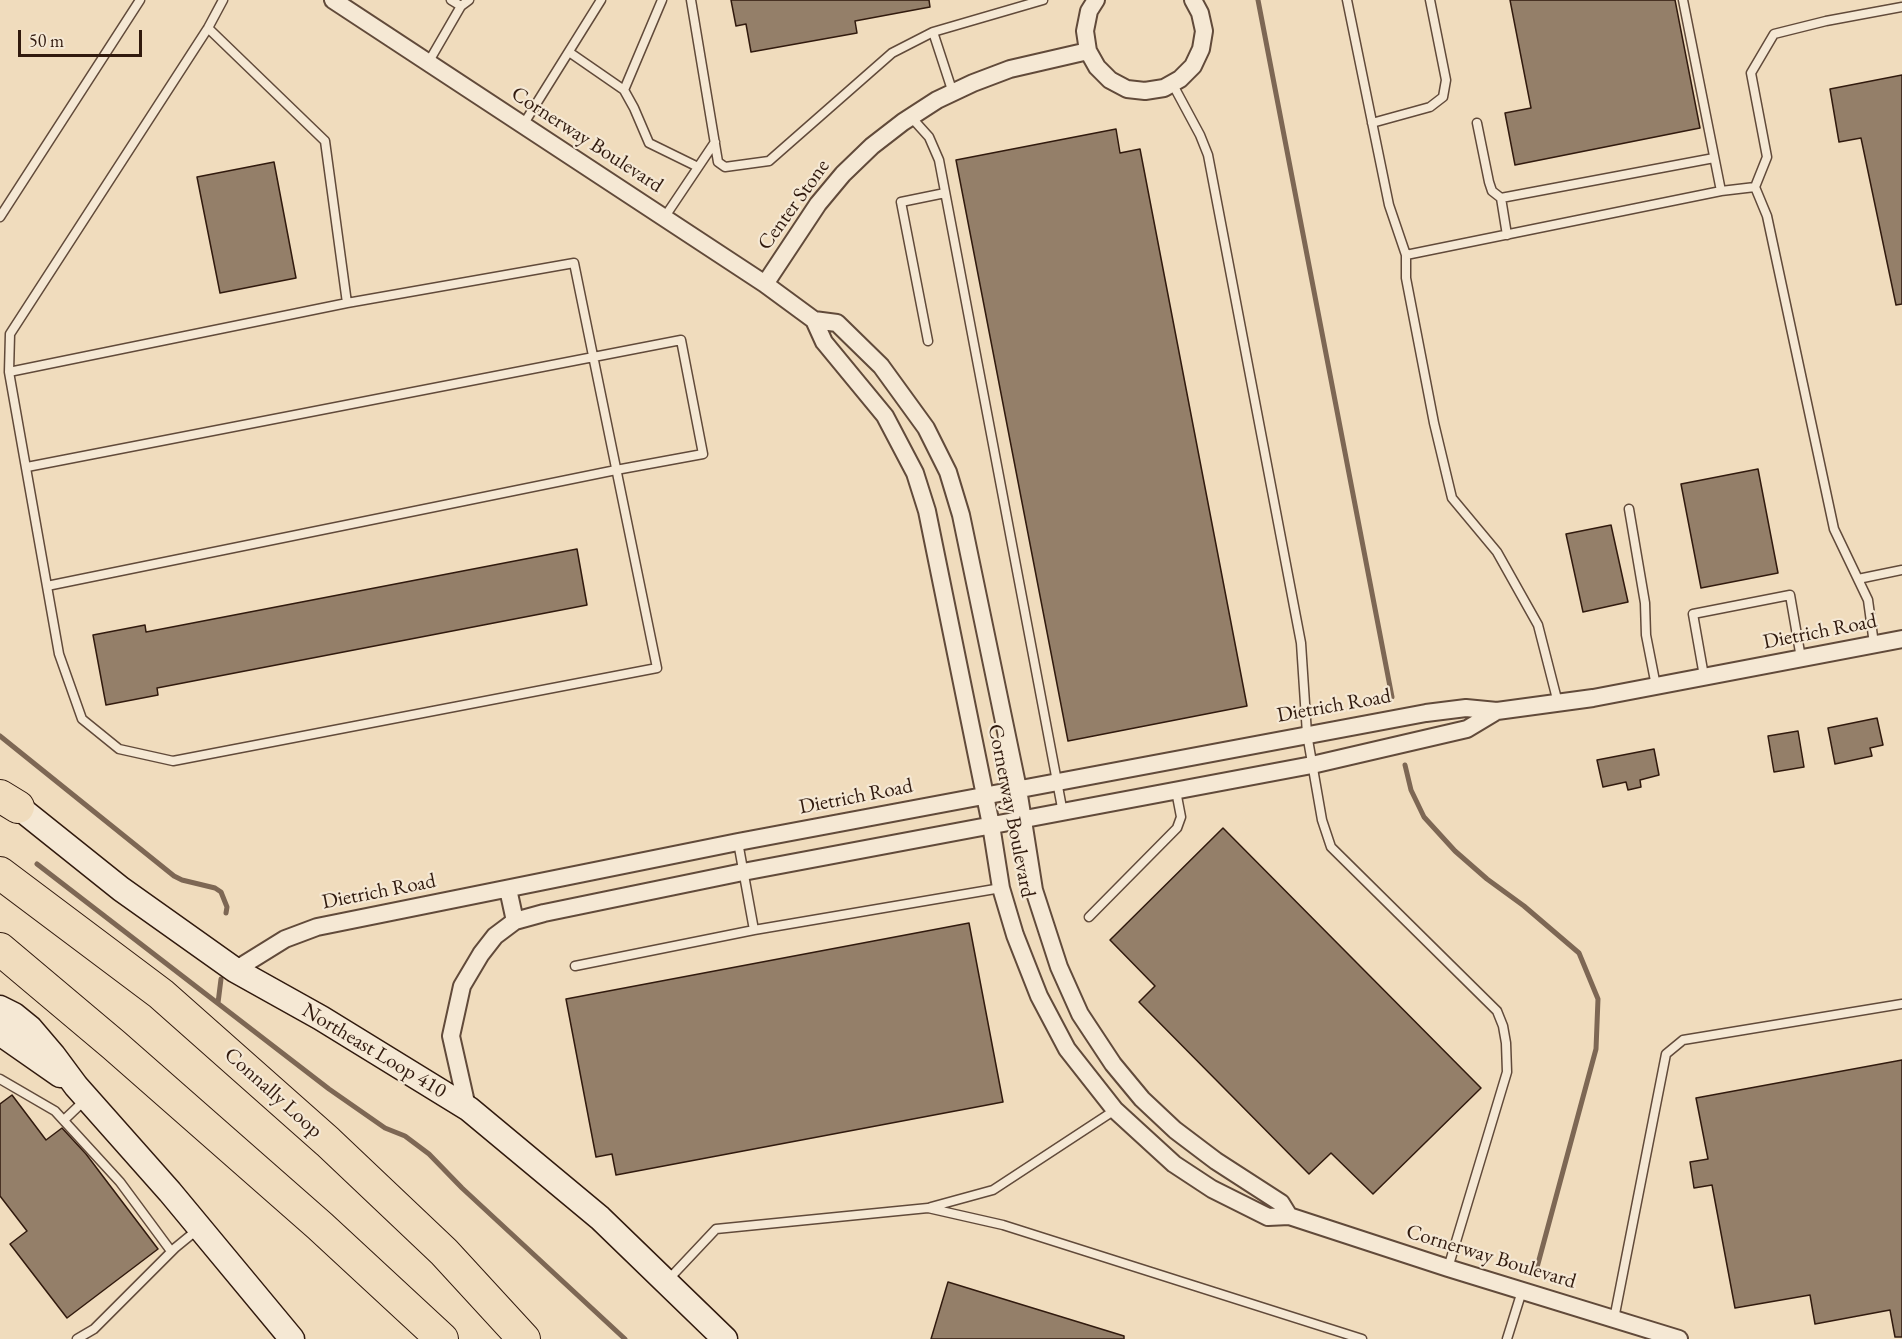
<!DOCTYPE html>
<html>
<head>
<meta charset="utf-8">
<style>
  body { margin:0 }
  #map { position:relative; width:1902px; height:1339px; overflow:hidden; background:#f0dcbd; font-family:"EB Garamond",serif }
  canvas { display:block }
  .scale { position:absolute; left:18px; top:30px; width:124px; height:27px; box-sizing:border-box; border:3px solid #311a0e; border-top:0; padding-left:8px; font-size:18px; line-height:21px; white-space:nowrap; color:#311a0e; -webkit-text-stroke:4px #f5e8d4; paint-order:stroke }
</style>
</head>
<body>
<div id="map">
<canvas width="1902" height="1339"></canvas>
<div class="scale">50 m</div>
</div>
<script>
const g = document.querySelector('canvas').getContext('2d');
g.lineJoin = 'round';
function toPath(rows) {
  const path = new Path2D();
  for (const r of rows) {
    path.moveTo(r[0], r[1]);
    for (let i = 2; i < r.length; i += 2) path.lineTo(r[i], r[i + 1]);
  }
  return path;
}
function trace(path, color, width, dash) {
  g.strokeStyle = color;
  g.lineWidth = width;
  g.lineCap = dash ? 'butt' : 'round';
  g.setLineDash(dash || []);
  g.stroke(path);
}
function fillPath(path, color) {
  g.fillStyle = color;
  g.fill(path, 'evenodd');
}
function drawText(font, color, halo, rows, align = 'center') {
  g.font = font + ' "EB Garamond",serif';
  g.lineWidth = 4.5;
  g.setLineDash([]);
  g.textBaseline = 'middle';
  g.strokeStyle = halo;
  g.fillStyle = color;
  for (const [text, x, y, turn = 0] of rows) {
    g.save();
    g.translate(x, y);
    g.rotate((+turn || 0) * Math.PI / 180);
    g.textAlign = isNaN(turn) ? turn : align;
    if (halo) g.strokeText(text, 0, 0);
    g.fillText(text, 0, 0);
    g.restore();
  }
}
trace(toPath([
  [1258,0,1392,697],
  [0,736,174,876,182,880,215,888,221,892,227,907,226,913],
  [1405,765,1411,790,1424,817,1455,851,1487,879,1524,906,1579,953,1598,999,1596,1049,1536,1271],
  [37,864,329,1089,385,1128,405,1136,429,1154,462,1188,625,1339],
  [218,1003,221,979]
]), '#7d6754', 5);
const building = toPath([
  [731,0,929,0,930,7,855,21,857,33,751,52,746,24,736,26,731,0],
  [1510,0,1675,0,1700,128,1515,165,1505,113,1531,108,1510,0],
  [1902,75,1902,304,1896,305,1861,138,1839,142,1830,89,1902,75],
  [1116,129,1120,153,1140,149,1247,706,1068,741,956,160,1116,129],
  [274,162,296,278,220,293,197,177,274,162],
  [1758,469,1778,573,1701,588,1681,484,1758,469],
  [1611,525,1628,602,1583,612,1566,534,1611,525],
  [577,549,587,605,157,688,158,695,106,705,93,635,145,625,146,632,577,549],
  [1877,718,1883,745,1870,748,1872,756,1835,764,1828,728,1877,718],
  [1798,731,1804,767,1774,772,1768,736,1798,731],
  [1654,749,1659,775,1640,780,1641,787,1628,790,1626,782,1603,787,1597,760,1654,749],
  [1223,828,1481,1088,1373,1194,1331,1153,1309,1174,1139,1002,1155,986,1110,940,1223,828],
  [969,923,1003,1102,616,1175,612,1154,596,1157,566,999,969,923],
  [1902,1060,1902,1337,1895,1337,1890,1310,1815,1324,1810,1295,1735,1308,1712,1185,1694,1188,1690,1162,1708,1159,1696,1098,1902,1060],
  [12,1095,46,1140,62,1128,86,1154,158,1249,67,1318,10,1244,27,1231,0,1196,0,1104,12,1095],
  [948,1282,1124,1336,1124,1339,931,1339,948,1282]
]);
fillPath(building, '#947f69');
trace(building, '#311a0e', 1.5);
const service = toPath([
  [451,0,461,6],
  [691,0,718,162,725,167,769,161,892,53,933,32,1043,0],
  [1347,0,1389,205,1406,255],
  [1683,0,1721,191],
  [208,28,325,141,347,303,574,263,657,668,173,761,119,749,82,719,59,654,9,372,10,334,208,28,223,0],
  [933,32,953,93],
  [569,52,624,90,634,108,649,143,698,167],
  [428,63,461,6,469,0],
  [1172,83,1200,135,1208,155,1301,643,1307,734,1322,820,1331,847,1497,1011,1503,1026,1506,1043,1507,1072,1448,1268],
  [624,90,662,0],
  [911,117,929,137,939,160,1063,813],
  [1372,123,1430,107,1443,97,1446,80,1430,0],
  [1477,123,1489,182,1492,191,1501,198],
  [523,125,601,0],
  [1755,187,1767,157,1751,73,1774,34,1826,21,1902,7],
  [0,217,140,0],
  [664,218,715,142],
  [1507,235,1501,198,1714,158],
  [928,341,901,202,945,193],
  [9,372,347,303],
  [27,467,681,340,703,454,616,470,47,586],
  [1629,509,1645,603,1646,635,1656,686],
  [1858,579,1902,570],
  [1704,676,1693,614,1790,595,1801,658],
  [1558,703,1538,625,1497,552,1452,498,1434,423,1406,278,1406,255,1721,191,1755,187,1767,216,1834,529,1868,600,1874,644],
  [738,842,754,930],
  [1089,917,1177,828,1181,817,1176,791],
  [575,966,754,930,1001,888],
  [0,1079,55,1111,120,1182,171,1251],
  [64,1120,85,1100],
  [931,1207,993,1190,1115,1110],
  [667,1281,716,1229,928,1208,1003,1225,1362,1339],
  [1614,1319,1666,1054,1683,1040,1902,1004],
  [77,1339,94,1329,175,1248,197,1230],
  [1507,1339,1522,1291]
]);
const minor = toPath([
  [333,0,765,284,814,320,824,342,885,416,915,473,927,511,991,825,1001,888,1015,935,1039,996,1067,1049,1115,1110,1174,1164,1212,1189,1268,1217,1289,1216,1448,1268,1679,1339],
  [1096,0,1089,11,1085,31,1088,51,1097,67,1110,80,1127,89,1145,91,1164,88,1180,79,1193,66,1201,49,1204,31,1200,13,1193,0],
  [765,284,818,204,843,174,872,146,903,122,937,100,973,83,1010,69,1088,51],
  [814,320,837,323,881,366,926,428,948,472,961,515,1018,789,1034,890,1059,967,1080,1014,1113,1064,1142,1099,1175,1130,1216,1161,1281,1203,1289,1216],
  [508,889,515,921],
  [235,970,285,939,317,927,738,842,1426,713,1466,708,1497,711,1593,698,1902,639],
  [467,1107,451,1036,462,986,481,954,495,936,515,921,544,913,743,872,1312,765,1467,729,1497,711]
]);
const secondary = toPath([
  [6,797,121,889,235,970,321,1018,469,1109,600,1218,725,1339],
  [0,1008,14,1015,30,1028,53,1055,76,1086,170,1192,292,1339],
  [0,1033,60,1075]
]);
const motorway = toPath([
  [0,796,18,807],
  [0,873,161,994,328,1142,444,1252,524,1339],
  [0,949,114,1045,320,1226,442,1339]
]);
trace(service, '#614a3a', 11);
trace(minor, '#614a3a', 20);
trace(secondary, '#311a0e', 27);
trace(motorway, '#311a0e', 34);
trace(service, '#f5e8d4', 8);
trace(minor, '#f5e8d4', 16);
trace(secondary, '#f5e8d4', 24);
trace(motorway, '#f0dcbd', 32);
drawText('21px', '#311a0e', '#f5e8d4', [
  ["Cornerway Boulevard",587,140,33],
  ["Center Stone",794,205,-54],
  ["Dietrich Road",1820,632,-11],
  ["Dietrich Road",1334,706,-10],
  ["Dietrich Road",856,797,-11],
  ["Cornerway Boulevard",1011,811,79],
  ["Dietrich Road",379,892,-11],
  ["Northeast Loop 410",374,1051,31],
  ["Connally Loop",273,1093,42],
  ["Cornerway Boulevard",1491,1257,17]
]);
</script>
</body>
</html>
